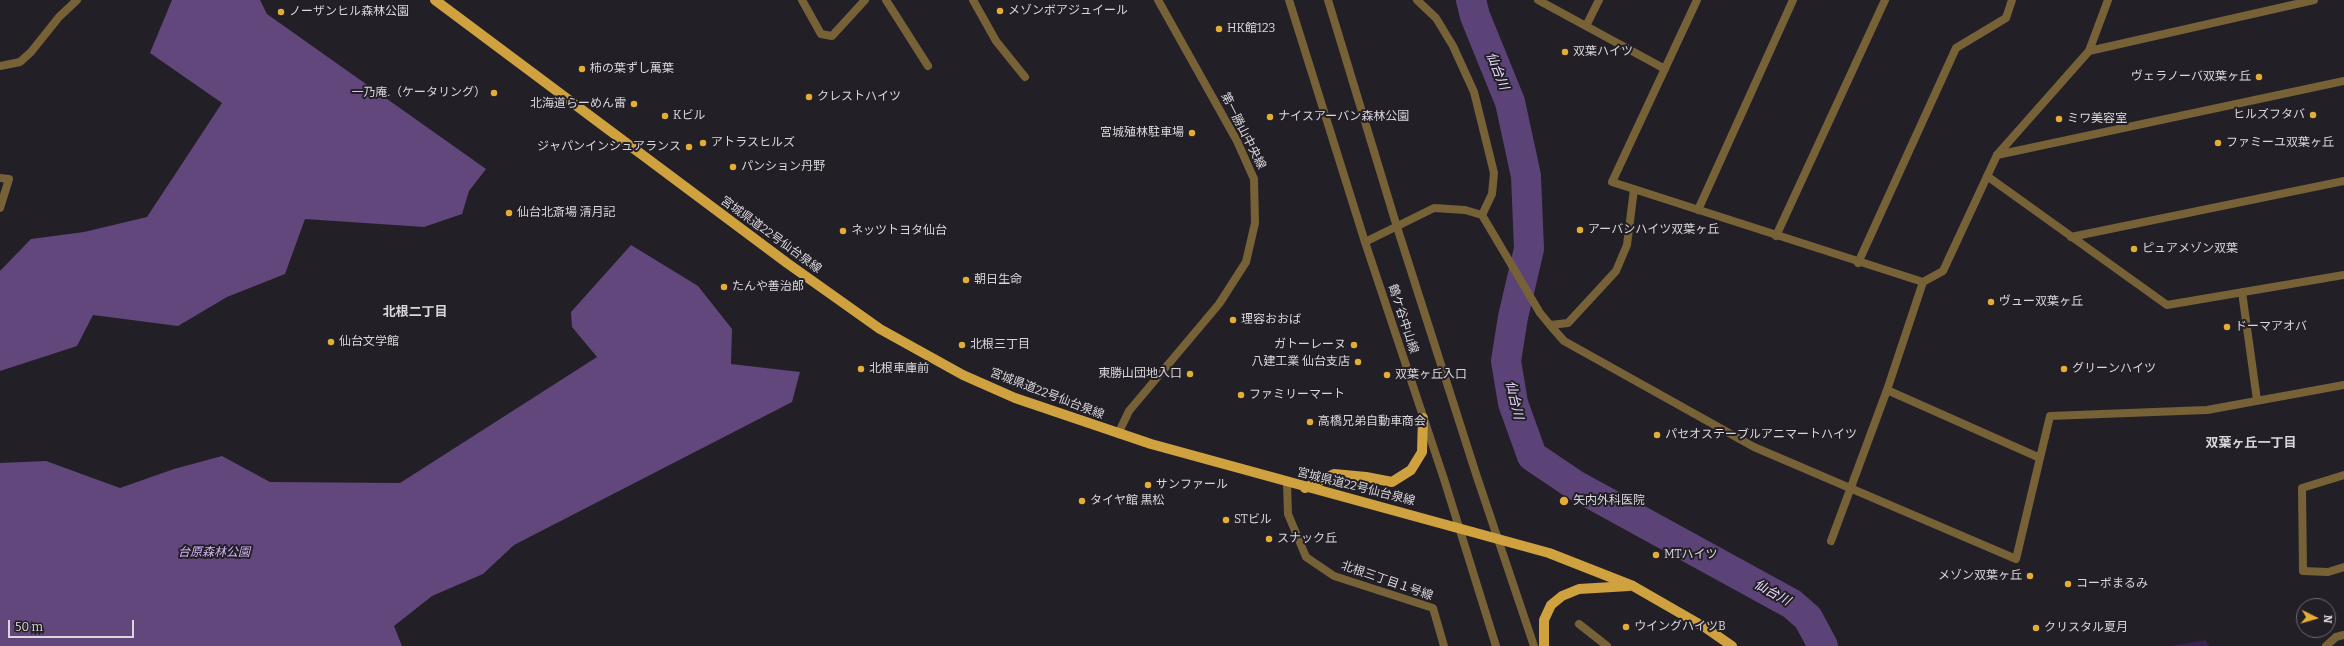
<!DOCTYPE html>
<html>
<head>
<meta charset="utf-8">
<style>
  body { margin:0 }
  #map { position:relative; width:2344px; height:646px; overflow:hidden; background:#231f27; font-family:Bitter,serif }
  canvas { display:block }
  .north { position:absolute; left:2296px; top:598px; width:40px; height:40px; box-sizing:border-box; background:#231f27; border:1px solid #6c686f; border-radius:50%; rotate:95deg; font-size:11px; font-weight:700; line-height:16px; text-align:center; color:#d9d6dc }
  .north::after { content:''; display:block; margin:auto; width:14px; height:18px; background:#e4ae35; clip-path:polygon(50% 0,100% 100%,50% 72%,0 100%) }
  .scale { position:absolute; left:8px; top:620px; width:126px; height:18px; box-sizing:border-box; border:2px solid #d9d6dc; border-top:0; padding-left:5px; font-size:12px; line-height:14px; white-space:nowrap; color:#d9d6dc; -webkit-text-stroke:3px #231f27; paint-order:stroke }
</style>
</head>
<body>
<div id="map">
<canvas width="2344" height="646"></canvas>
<div class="north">N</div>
<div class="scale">50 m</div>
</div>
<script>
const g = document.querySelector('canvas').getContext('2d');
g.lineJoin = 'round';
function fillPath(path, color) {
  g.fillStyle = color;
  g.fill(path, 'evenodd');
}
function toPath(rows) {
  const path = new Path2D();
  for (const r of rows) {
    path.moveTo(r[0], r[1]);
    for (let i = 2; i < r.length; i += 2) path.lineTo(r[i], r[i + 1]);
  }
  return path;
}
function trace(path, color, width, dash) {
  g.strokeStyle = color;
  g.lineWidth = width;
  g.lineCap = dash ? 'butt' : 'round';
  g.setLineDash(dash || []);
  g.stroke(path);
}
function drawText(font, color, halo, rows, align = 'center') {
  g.font = font + ' Bitter,"Noto Sans JP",serif';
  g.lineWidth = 4;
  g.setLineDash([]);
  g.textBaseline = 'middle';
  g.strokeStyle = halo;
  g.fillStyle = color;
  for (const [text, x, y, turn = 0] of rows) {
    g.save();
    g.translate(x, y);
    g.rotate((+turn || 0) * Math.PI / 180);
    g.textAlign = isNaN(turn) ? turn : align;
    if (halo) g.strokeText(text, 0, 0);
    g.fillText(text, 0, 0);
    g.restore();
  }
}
fillPath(toPath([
  [2206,640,2209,646,2170,646]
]), '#392151');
fillPath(toPath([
  [172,0,260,0,267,14,486,169,469,191,462,214,424,227,305,219,285,274,227,297,178,326,93,315,77,346,0,371,0,271,31,239,84,232,147,217,222,103,150,53],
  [631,245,698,286,732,329,731,364,800,372,792,402,514,545,483,574,432,596,394,626,402,646,0,646,0,463,46,461,120,488,174,469,222,456,270,482,400,483,597,357,572,327,571,312]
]), '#61477c');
trace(toPath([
  [1471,0,1475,16,1510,102,1526,176,1529,249,1513,317,1506,361,1513,403,1532,456,1575,485,1792,604,1808,618,1823,646]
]), '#5c4377', 30);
trace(toPath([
  [802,0,821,34,832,36,865,0],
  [886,0,928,66],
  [973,0,996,41,1025,77],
  [1417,0,1436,18,1453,46,1474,92,1494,173,1492,194,1482,215],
  [1538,0,1665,69],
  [1697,0,1612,182,1923,282,1943,271,1997,155,2089,51,2108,0],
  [1586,26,1599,0],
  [2089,51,2314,0],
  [0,66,20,62,31,52,59,17,77,0],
  [1997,155,2344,81],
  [1987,176,2167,305,2344,275],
  [0,178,9,179,0,208],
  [1698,210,1793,0],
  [1776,236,1885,0],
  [2071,237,2344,181],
  [1365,242,1434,208,1465,210,1482,215,1540,313,1550,325,1568,323,1616,271,1627,245,1634,189],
  [1858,263,1956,48,2006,18,2012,0],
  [2242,292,2257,400],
  [1550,325,1564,341,1754,447,2016,559,2050,416,2207,410,2344,385],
  [1887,390,2040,458],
  [2344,475,2302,488,2303,571,2328,572,2344,567],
  [1287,483,1288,514,1306,557,1334,576,1433,608,1444,646],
  [1831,541,1887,390,1923,282],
  [1579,624,1607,646],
  [2326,646,2336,637,2344,635]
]), '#776136', 8);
trace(toPath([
  [1289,0,1365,242,1444,479,1496,646],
  [1328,0,1397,227,1476,474,1534,646],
  [1118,434,1129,411,1219,304,1246,262,1255,223,1254,179,1237,141,1158,0]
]), '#776136', 8);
trace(toPath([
  [435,0,787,263,880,329,963,375,1015,398,1151,444,1549,553,1633,586,1706,628,1732,646],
  [1305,488,1334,474,1366,477,1392,482,1411,470,1422,452,1423,418],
  [1544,646,1544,620,1551,605,1562,596,1579,589,1629,586]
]), '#d0a13f', 10);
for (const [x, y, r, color] of [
  [1000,11,4,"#e4ae35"],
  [281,12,4,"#e4ae35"],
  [1219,29,4,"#e4ae35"],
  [1565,52,4,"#e4ae35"],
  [582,69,4,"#e4ae35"],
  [2259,77,4,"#e4ae35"],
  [494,93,4,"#e4ae35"],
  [809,97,4,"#e4ae35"],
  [634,104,4,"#e4ae35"],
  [2313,115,4,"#e4ae35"],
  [665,116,4,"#e4ae35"],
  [1270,117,4,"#e4ae35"],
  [2059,119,4,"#e4ae35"],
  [1192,133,4,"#e4ae35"],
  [703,143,4,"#e4ae35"],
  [2218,143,4,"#e4ae35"],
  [689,147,4,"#e4ae35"],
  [733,167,4,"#e4ae35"],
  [509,213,4,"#e4ae35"],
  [1580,230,4,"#e4ae35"],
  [843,231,4,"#e4ae35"],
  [2134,249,4,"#e4ae35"],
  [966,280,4,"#e4ae35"],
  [724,287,4,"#e4ae35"],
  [1991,302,4,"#e4ae35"],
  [1233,320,4,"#e4ae35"],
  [2227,327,4,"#e4ae35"],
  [331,342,4,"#e4ae35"],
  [962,345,4,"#e4ae35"],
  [1354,345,4,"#e4ae35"],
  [1358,362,4,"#e4ae35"],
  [861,369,4,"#e4ae35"],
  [2064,369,4,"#e4ae35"],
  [1190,374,4,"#e4ae35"],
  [1387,375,4,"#e4ae35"],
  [1241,395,4,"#e4ae35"],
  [1310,422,4,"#e4ae35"],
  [1657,435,4,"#e4ae35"],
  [1148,485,4,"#e4ae35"],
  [1082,501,4,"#e4ae35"],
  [1564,501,5,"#e4ae35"],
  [1226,520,4,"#e4ae35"],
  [1269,539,4,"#e4ae35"],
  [1656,555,4,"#e4ae35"],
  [2030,576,4,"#e4ae35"],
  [2068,584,4,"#e4ae35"],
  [1626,627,4,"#e4ae35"],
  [2036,628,4,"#e4ae35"]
]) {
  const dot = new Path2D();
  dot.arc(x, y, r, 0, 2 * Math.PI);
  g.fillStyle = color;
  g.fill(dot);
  trace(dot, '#231f27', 1.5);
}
drawText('12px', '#d9d6dc', '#231f27', [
  ["メゾンボアジュイール",1008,11],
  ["ノーザンヒル森林公園",289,12],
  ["HK館123",1227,29],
  ["双葉ハイツ",1573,52],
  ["柿の葉ずし萬葉",590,69],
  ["ヴェラノーバ双葉ヶ丘",2251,77,"right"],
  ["一乃庵.（ケータリング）",486,93,"right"],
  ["クレストハイツ",817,97],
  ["北海道らーめん雷",626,104,"right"],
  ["ヒルズフタバ",2305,115,"right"],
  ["Kビル",673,116],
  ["ナイスアーバン森林公園",1278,117],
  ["ミワ美容室",2067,119],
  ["宮城殖林駐車場",1184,133,"right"],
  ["アトラスヒルズ",711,143],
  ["ファミーユ双葉ヶ丘",2226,143],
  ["ジャパンインシュアランス",681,147,"right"],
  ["パンション丹野",741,167],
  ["仙台北斎場 清月記",517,213],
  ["アーバンハイツ双葉ヶ丘",1588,230],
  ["ネッツトヨタ仙台",851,231],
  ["ピュアメゾン双葉",2142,249],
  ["朝日生命",974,280],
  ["たんや善治郎",732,287],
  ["ヴュー双葉ヶ丘",1999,302],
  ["理容おおば",1241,320],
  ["ドーマアオバ",2235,327],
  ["仙台文学館",339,342],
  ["北根三丁目",970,345],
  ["ガトーレーヌ",1346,345,"right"],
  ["八建工業 仙台支店",1350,362,"right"],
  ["北根車庫前",869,369],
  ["グリーンハイツ",2072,369],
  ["東勝山団地入口",1182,374,"right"],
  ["双葉ヶ丘入口",1395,375],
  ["ファミリーマート",1249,395],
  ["高橋兄弟自動車商会",1318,422],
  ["パセオステーブルアニマートハイツ",1665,435],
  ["サンファール",1156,485],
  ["タイヤ館 黒松",1090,501],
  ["矢内外科医院",1573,501],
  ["STビル",1234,520],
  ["スナック丘",1277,539],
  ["MTハイツ",1664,555],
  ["メゾン双葉ヶ丘",2022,576,"right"],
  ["コーポまるみ",2076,584],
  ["ウイングハイツB",1634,627],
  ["クリスタル夏月",2044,628]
], 'left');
drawText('12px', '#d9d6dc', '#231f27', [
  ["第一勝山中央線",1243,131,63],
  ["宮城県道22号仙台泉線",771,235,36],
  ["鶴ケ谷中山線",1403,319,72],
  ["宮城県道22号仙台泉線",1047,394,21],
  ["宮城県道22号仙台泉線",1356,487,14],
  ["北根三丁目１号線",1387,581,19]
]);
drawText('italic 12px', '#d1b3f4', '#231f27', [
  ["台原森林公園",214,553]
]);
drawText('italic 13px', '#eadbfd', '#231f27', [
  ["仙台川",1497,71,68],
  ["仙台川",1514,400,77],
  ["仙台川",1772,593,29]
]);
drawText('bold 13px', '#d9d6dc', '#231f27', [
  ["北根二丁目",415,312],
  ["双葉ヶ丘一丁目",2251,443]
]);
</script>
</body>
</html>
